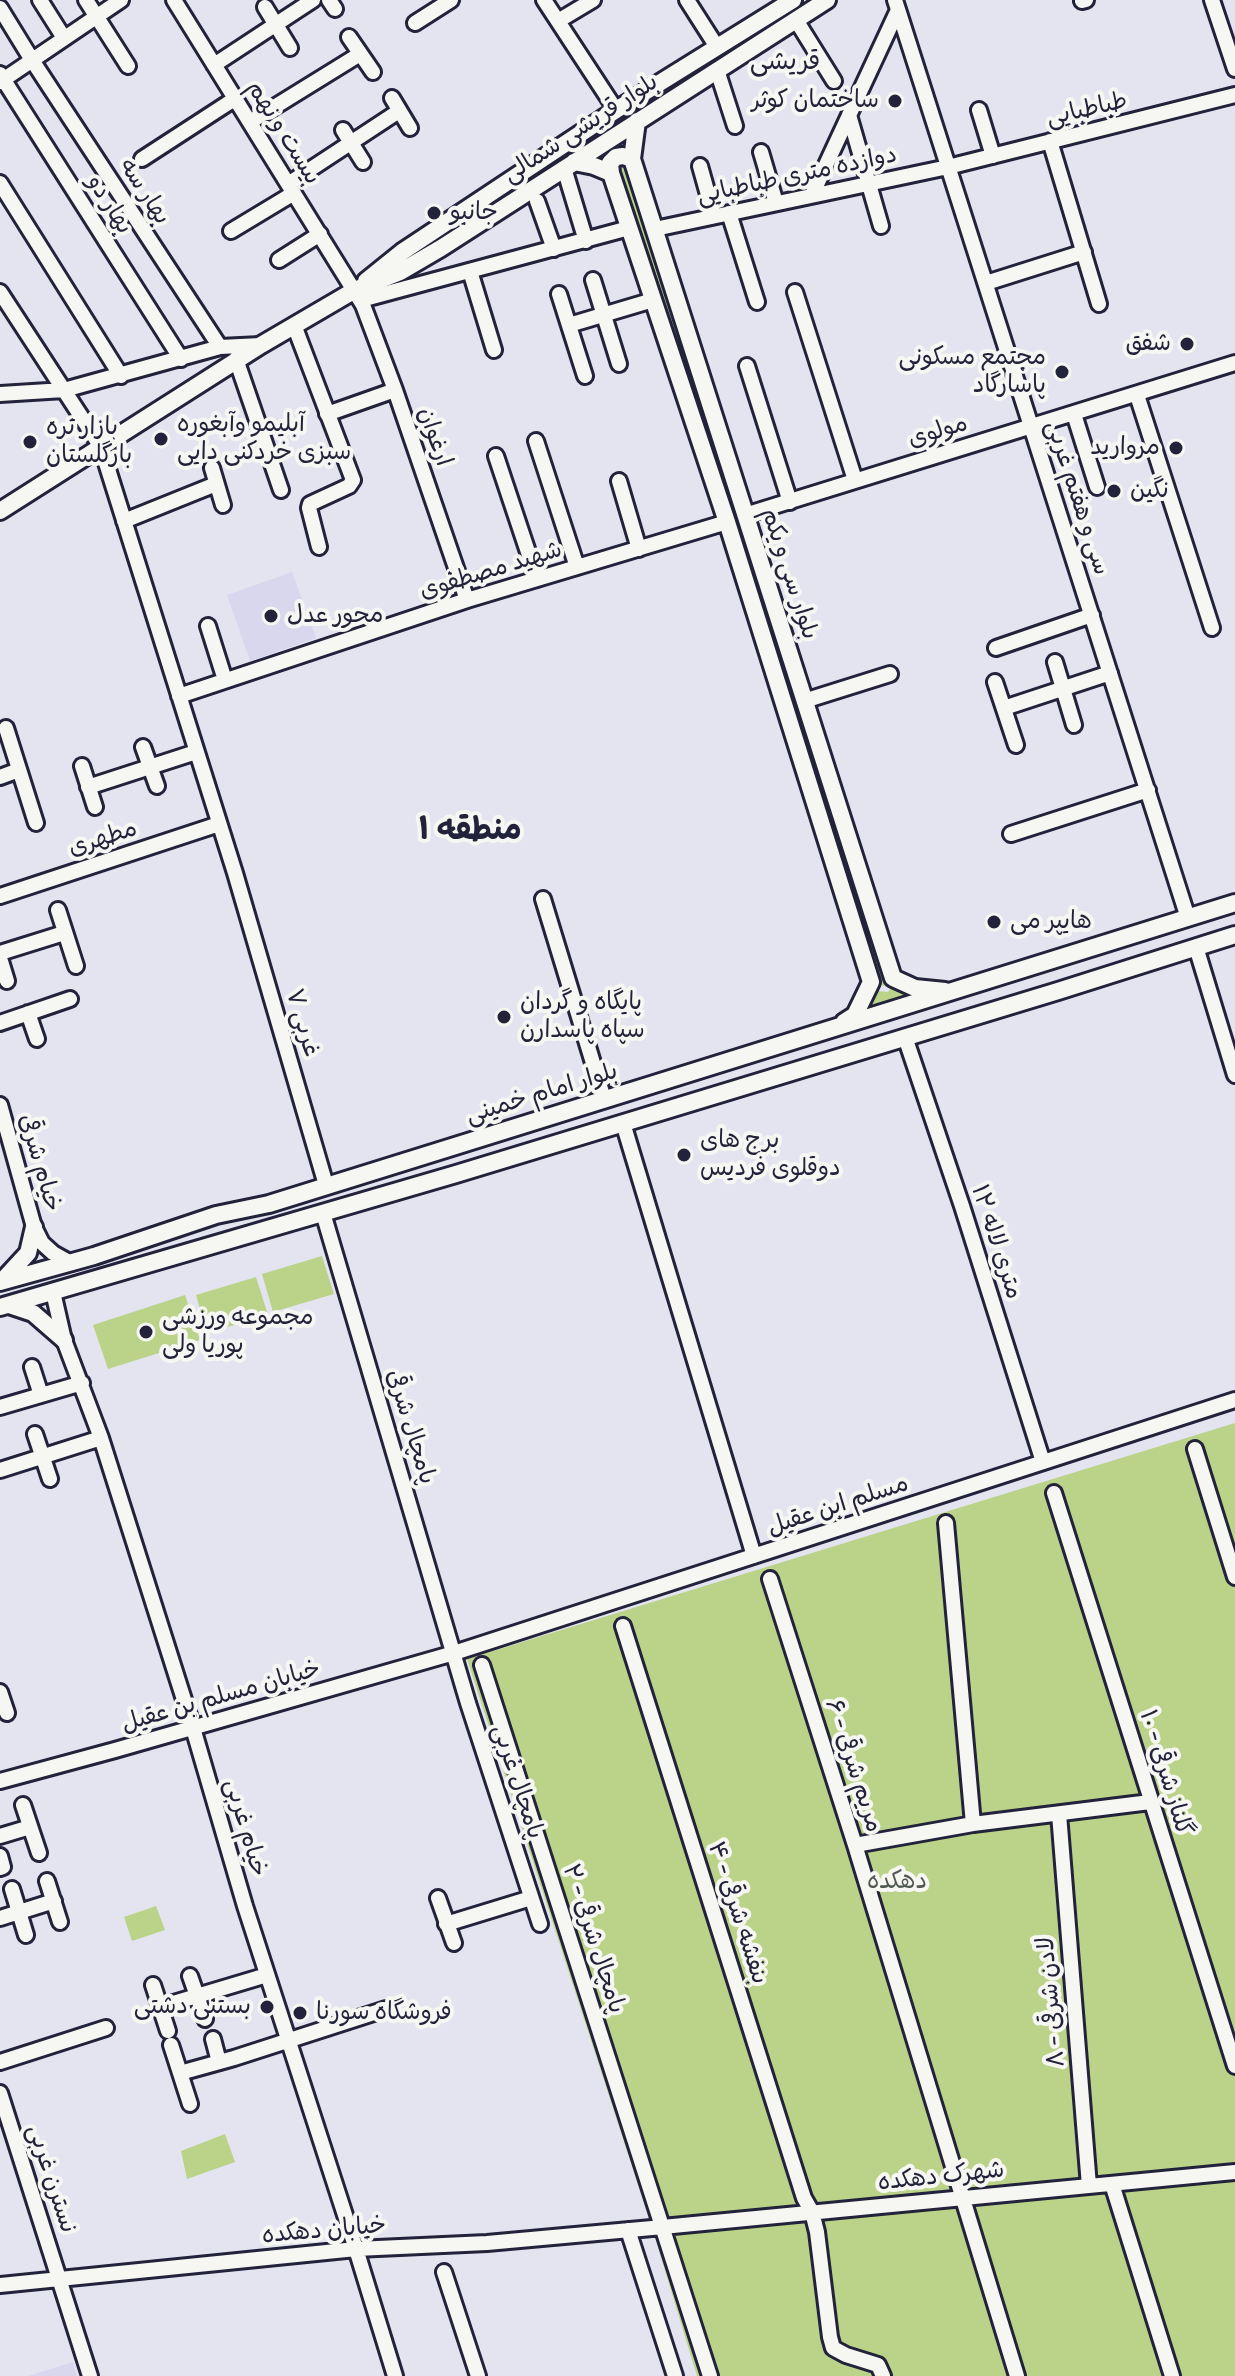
<!DOCTYPE html>
<html>
<head>
<meta charset="utf-8">
<style>
  body { margin:0 }
  canvas { display:block; background:#e4e4f0 }
</style>
</head>
<body>
<canvas width="1235" height="2376"></canvas>
<script>
const g = document.querySelector('canvas').getContext('2d');
g.lineJoin = 'round';
function fillPath(path, color) {
  g.fillStyle = color;
  g.fill(path, 'evenodd');
}
function toPath(rows) {
  const path = new Path2D();
  for (const r of rows) {
    path.moveTo(r[0], r[1]);
    for (let i = 2; i < r.length; i += 2) path.lineTo(r[i], r[i + 1]);
  }
  return path;
}
function trace(path, color, width, dash) {
  g.strokeStyle = color;
  g.lineWidth = width;
  g.lineCap = dash ? 'butt' : 'round';
  g.setLineDash(dash || []);
  g.stroke(path);
}
function drawText(font, color, halo, rows, align = 'center') {
  g.font = font + ' Pangolin,"Playpen Sans Arabic",sans-serif';
  g.lineWidth = 8;
  g.setLineDash([]);
  g.textBaseline = 'middle';
  g.strokeStyle = halo;
  g.fillStyle = color;
  for (const [text, x, y, turn = 0] of rows) {
    g.save();
    g.translate(x, y);
    g.rotate((+turn || 0) * Math.PI / 180);
    g.textAlign = isNaN(turn) ? turn : align;
    if (halo) g.strokeText(text, 0, 0);
    g.fillText(text, 0, 0);
    g.restore();
  }
}
fillPath(toPath([
  [292,572,316,638,250,661,227,595],
  [73,2362,77,2376,28,2376]
]), '#d8d7ee');
fillPath(toPath([
  [619,162,629,165,888,982,884,986,878,984,615,176],
  [894,983,934,995,856,1018,872,988,878,991,888,992],
  [322,1256,334,1294,273,1312,262,1274],
  [256,1277,268,1315,207,1333,196,1295],
  [185,1295,200,1340,108,1369,93,1325],
  [1235,1423,1235,2376,697,2376,652,2228,467,1659],
  [156,1906,165,1930,132,1941,124,1917],
  [225,2134,235,2162,187,2179,181,2151]
]), '#bbd389');
const minor = toPath([
  [40,0,64,38],
  [86,0,128,66],
  [174,0,363,305,395,390,467,600],
  [329,0,335,9],
  [544,0,616,110],
  [687,0,717,47],
  [895,0,1188,918],
  [1212,0,1235,69],
  [1082,1,1086,0],
  [265,7,290,48],
  [0,8,32,60,220,347],
  [796,20,834,81],
  [558,21,593,0],
  [415,23,451,0],
  [349,37,373,72],
  [214,65,313,0],
  [717,70,735,126],
  [0,74,181,359],
  [0,82,121,0],
  [392,98,410,128],
  [979,110,993,156],
  [849,115,881,226],
  [250,122,360,54],
  [343,130,363,162],
  [1050,141,1099,304],
  [761,152,776,203],
  [142,159,236,98],
  [700,166,714,216],
  [564,168,586,241],
  [0,183,121,376],
  [288,184,399,111],
  [812,195,898,10],
  [537,201,554,249],
  [729,213,757,302],
  [655,229,948,167,1235,95],
  [231,231,294,193],
  [279,260,320,234],
  [470,271,494,350],
  [593,280,619,364],
  [986,283,1084,252],
  [0,292,101,447,235,873,326,1185],
  [795,292,855,480],
  [559,294,585,376],
  [361,300,629,228],
  [294,325,353,480,349,486,310,504,309,508,319,547],
  [569,325,653,300],
  [236,359,281,490],
  [747,366,790,502],
  [0,394,64,390,220,347,261,345],
  [1137,395,1212,628],
  [327,414,395,390],
  [1074,414,1097,487],
  [536,441,577,567],
  [496,456,537,579],
  [212,468,223,505],
  [619,481,639,549],
  [745,515,1235,363],
  [124,521,216,484],
  [208,626,225,680],
  [996,648,1092,615],
  [1055,662,1074,725],
  [995,682,1016,745],
  [179,696,467,600,727,522],
  [804,701,890,674],
  [1004,708,1110,673],
  [6,728,36,823],
  [143,747,157,786],
  [82,766,95,807],
  [0,777,19,770],
  [88,787,196,752],
  [1011,834,1148,790],
  [0,896,219,824],
  [543,899,604,1099],
  [58,910,76,966],
  [1196,947,1235,1075],
  [0,953,64,933],
  [0,958,7,981],
  [28,1013,37,1039],
  [0,1023,70,999],
  [905,1037,962,1206,1043,1462],
  [0,1105,34,1227,42,1243,53,1253,71,1263],
  [623,1123,754,1556],
  [323,1213,468,1703,540,1924],
  [53,1292,64,1340,101,1438,193,1728,245,1906,356,2249,395,2376],
  [32,1367,41,1395],
  [0,1407,82,1383],
  [35,1434,50,1479],
  [1195,1449,1235,1577],
  [0,1470,101,1438],
  [1054,1493,1235,2066],
  [946,1523,973,1824],
  [770,1579,855,1845,1017,2376],
  [623,1626,804,2198,812,2212,817,2232,830,2337,833,2348,846,2355,878,2365,883,2376],
  [482,1665,710,2376],
  [0,1692,7,1713],
  [0,1781,115,1750,454,1653,1235,1400],
  [23,1805,39,1853],
  [1059,1814,1089,2186],
  [0,1836,30,1827],
  [855,1845,973,1824,1150,1802],
  [0,1856,3,1867,0,1868],
  [47,1881,60,1922],
  [12,1889,26,1935],
  [438,1898,454,1943],
  [0,1918,54,1901],
  [446,1924,531,1898],
  [190,1976,205,2019],
  [153,1985,168,2031],
  [160,2007,267,1975],
  [213,2039,219,2062],
  [171,2045,190,2104],
  [0,2062,106,2028],
  [180,2073,234,2058,386,2009],
  [0,2093,90,2376],
  [1112,2184,1172,2376],
  [628,2230,675,2376],
  [444,2272,478,2376],
  [0,2285,356,2249,487,2243,652,2228,1235,2172]
]);
const major = toPath([
  [637,121,632,159,893,978,915,988,945,991],
  [574,162,594,166,611,173,727,522,871,982,855,1015,844,1022],
  [611,173,610,163,616,157,623,156,632,159],
  [366,281,402,252,616,110,793,0],
  [0,511,261,345,355,290,400,272,441,248,827,0],
  [4,1279,28,1253,34,1227],
  [0,1282,94,1256,216,1215,269,1204,1235,903],
  [9,1305,33,1313,64,1340],
  [0,1307,456,1174,1058,991,1235,935]
]);
trace(minor, '#22223b', 20);
trace(major, '#22223b', 22);
trace(minor, '#f6f6f2', 14);
trace(major, '#f6f6f2', 16);
for (const [x, y, r, color] of [
  [895,101,8,"#22223b"],
  [434,213,8,"#22223b"],
  [1187,344,8,"#22223b"],
  [1062,372,8,"#22223b"],
  [161,439,8,"#22223b"],
  [30,442,8,"#22223b"],
  [1176,448,8,"#22223b"],
  [1114,491,8,"#22223b"],
  [271,616,8,"#22223b"],
  [994,922,8,"#22223b"],
  [504,1017,8,"#22223b"],
  [684,1155,8,"#22223b"],
  [146,1332,8,"#22223b"],
  [267,2007,8,"#22223b"],
  [300,2013,8,"#22223b"]
]) {
  const dot = new Path2D();
  dot.arc(x, y, r, 0, 2 * Math.PI);
  g.fillStyle = color;
  g.fill(dot);
  trace(dot, '#f6f6f2', 3);
}
drawText('24px', '#22223b', '#f6f6f2', [
  ["ساختمان کوثر",879,101,"right"],
  ["جانبو",450,213],
  ["شفق",1171,344,"right"],
  ["مجتمع مسکونی",1046,358,"right"],
  ["پاسارگاد",1046,386,"right"],
  ["آبلیمو وآبغوره",177,425],
  ["سبزی خردکنی دایی",177,453],
  ["بازار تره",46,428],
  ["بارگلستان",46,456],
  ["مروارید",1160,448,"right"],
  ["نگین",1130,491],
  ["محور عدل",287,616],
  ["هایپر می",1010,922],
  ["پایگاه و گردان",520,1003],
  ["سپاه پاسدارن",520,1031],
  ["برج های",700,1141],
  ["دوقلوی فردیس",700,1169],
  ["مجموعه ورزشی",162,1318],
  ["پوریا ولی",162,1346],
  ["بستنی دشتی",251,2007,"right"],
  ["فروشگاه سورنا",316,2013]
], 'left');
drawText('24px', '#22223b', '#f6f6f2', [
  ["طباطبایی",1087,110,-13],
  ["بلوار قریشی شمالی",581,129,-33],
  ["بیست و نهم",283,133,58],
  ["دوازده متری طباطبایی",797,176,-12],
  ["بهار سه",144,192,57],
  ["بهار دو",109,205,58],
  ["مولوی",938,432,-17],
  ["ارغوان",434,437,71],
  ["سی و هفتم غربی",1077,498,72],
  ["شهید مصطفوی",491,571,-17],
  ["بلوار سی و یکم",789,574,72],
  ["مطهری",103,839,-18],
  ["۷ غربی",302,1023,74],
  ["بلوار امام خمینی",542,1094,-17],
  ["خیام شرقی",39,1163,74],
  ["۱۲ متری لاله",996,1242,72],
  ["پامچال شرقی",410,1427,73],
  ["مسلم ابن عقیل",838,1506,-18],
  ["خیابان مسلم بن عقیل",221,1697,-16],
  ["مریم شرقی - ۶",853,1766,72],
  ["گلناز شرقی - ۱۰",1165,1773,73],
  ["پامچال غربی",517,1782,72],
  ["خیام غربی",245,1828,74],
  ["بنفشه شرقی - ۴",737,1913,72],
  ["پامچال شرقی - ۲",593,1939,72],
  ["لادن شرقی - ۸",1052,2002,-95],
  ["شهرک دهکده",941,2177,-6],
  ["نسترن غربی",51,2179,72],
  ["خیابان دهکده",324,2231,-5]
]);
drawText('24px', '#505752', '#f6f6f2', [
  ["دهکده",897,1882]
]);
drawText('26px', '#22223b', '#f6f6f2', [
  ["قریشی",785,62]
]);
drawText('bold 32px', '#22223b', '#f6f6f2', [
  ["منطقه ۱",470,831]
]);
</script>
</body>
</html>
